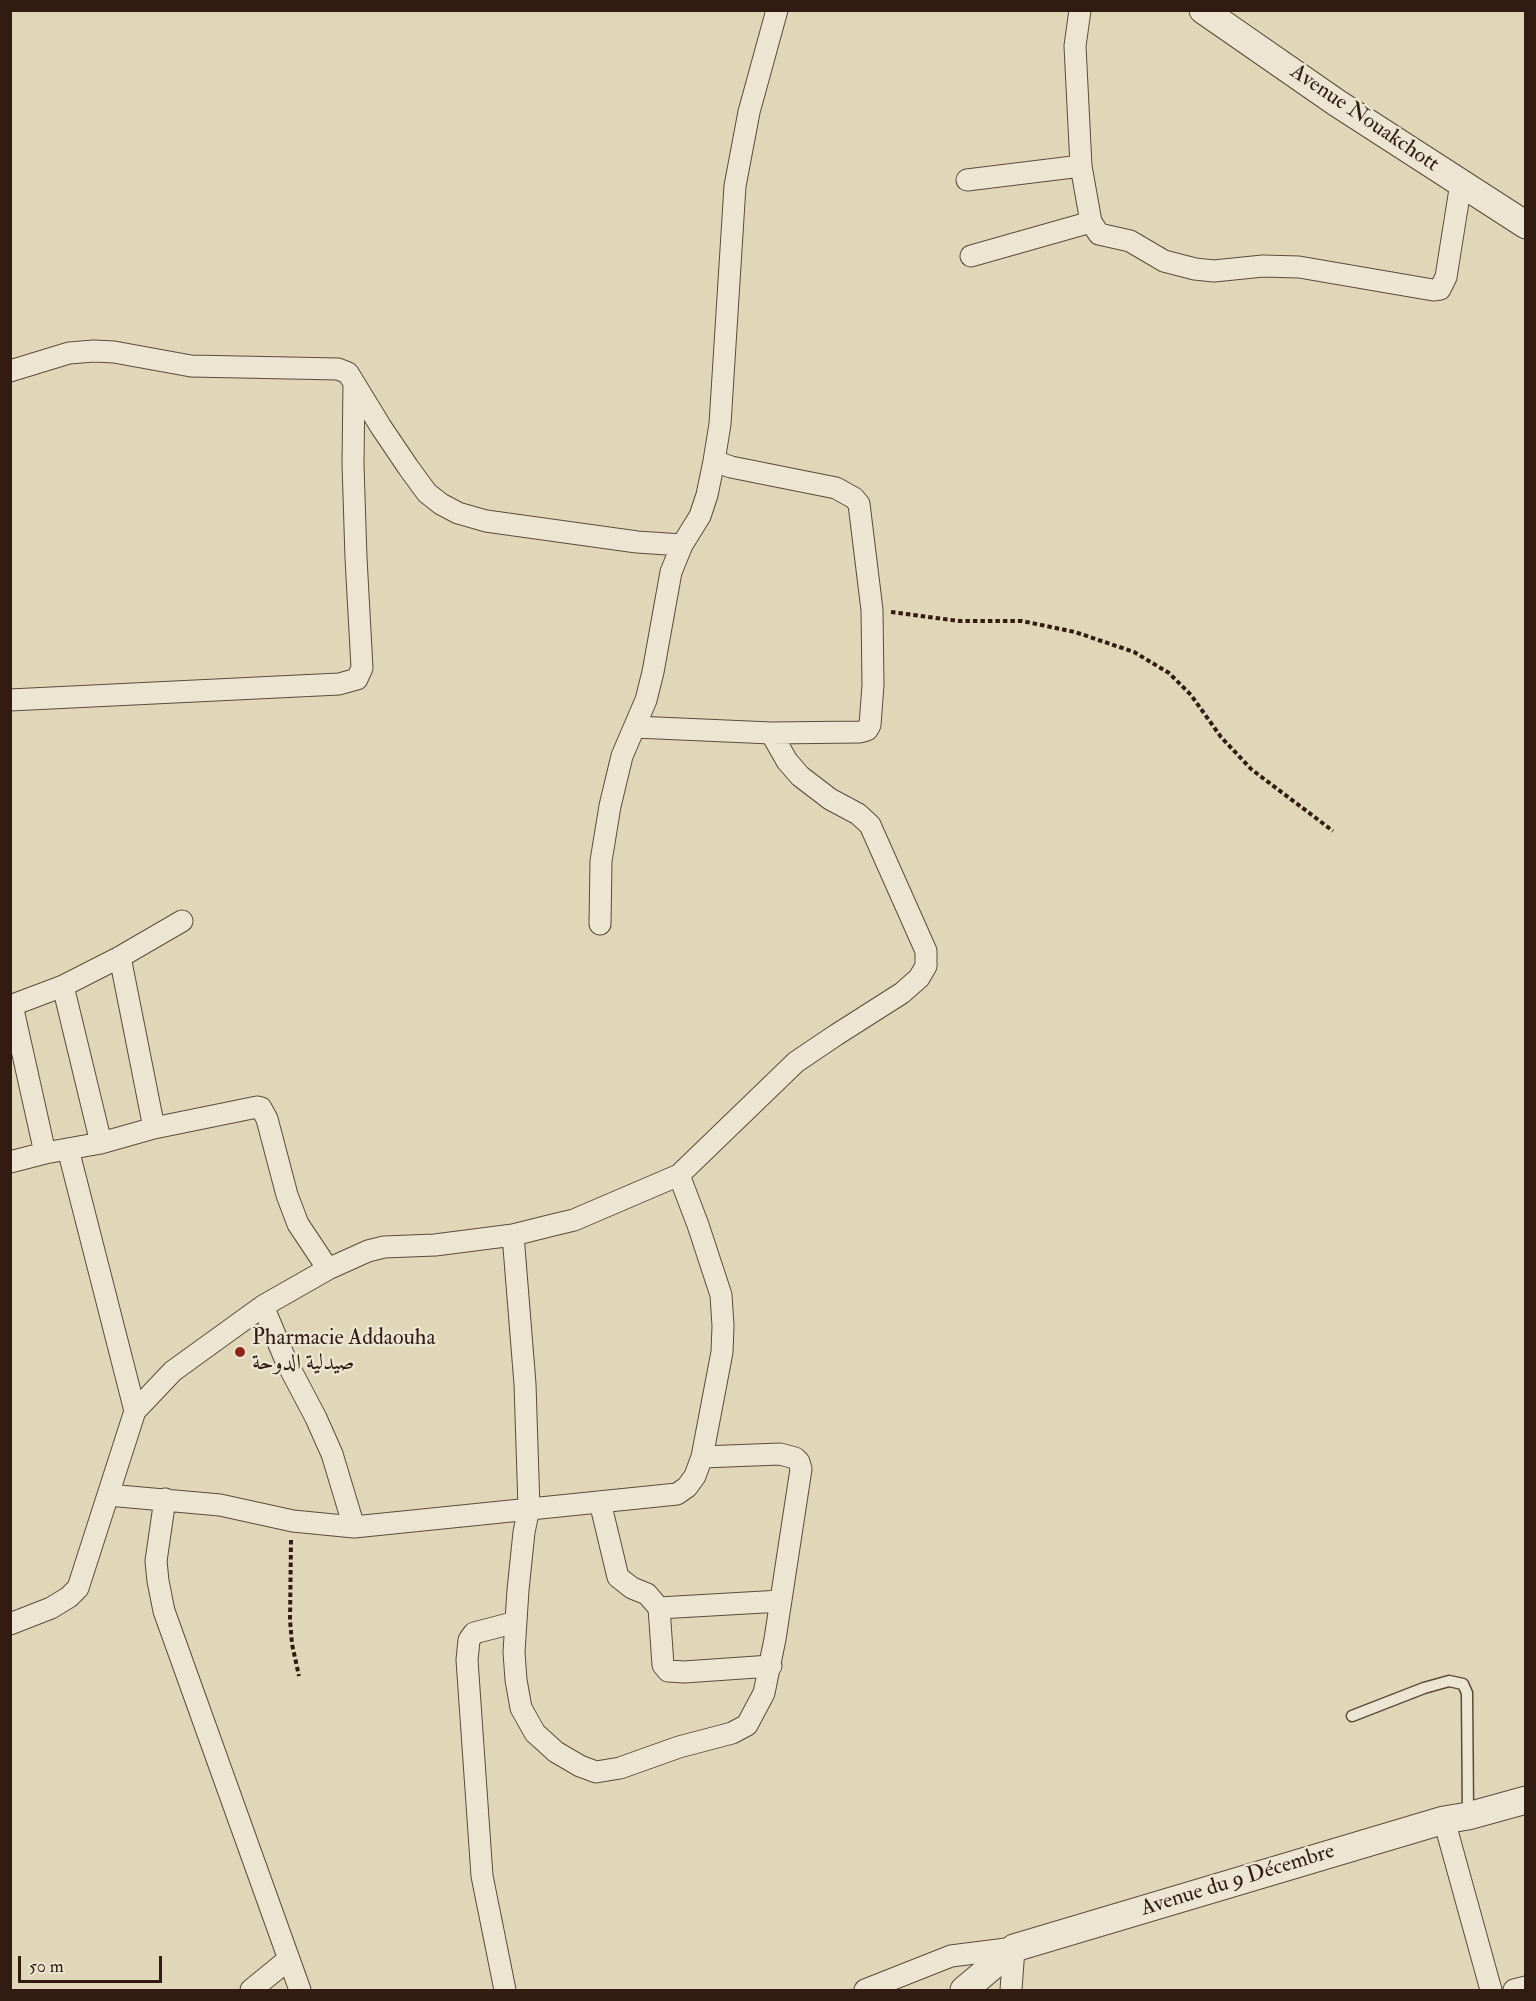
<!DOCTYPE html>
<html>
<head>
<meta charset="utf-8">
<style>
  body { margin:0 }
  #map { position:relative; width:1536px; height:2001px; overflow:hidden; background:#e0d7b8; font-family:"IM FELL Double Pica",serif }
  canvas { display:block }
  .frame { position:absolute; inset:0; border:12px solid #321b11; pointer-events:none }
  .scale { position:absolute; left:18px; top:1956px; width:144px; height:27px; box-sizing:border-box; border:3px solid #321b11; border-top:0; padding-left:8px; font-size:18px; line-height:21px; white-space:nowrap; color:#321b11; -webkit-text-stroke:4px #ebe5d1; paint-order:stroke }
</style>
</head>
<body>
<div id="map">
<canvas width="1536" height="2001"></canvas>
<div class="frame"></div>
<div class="scale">50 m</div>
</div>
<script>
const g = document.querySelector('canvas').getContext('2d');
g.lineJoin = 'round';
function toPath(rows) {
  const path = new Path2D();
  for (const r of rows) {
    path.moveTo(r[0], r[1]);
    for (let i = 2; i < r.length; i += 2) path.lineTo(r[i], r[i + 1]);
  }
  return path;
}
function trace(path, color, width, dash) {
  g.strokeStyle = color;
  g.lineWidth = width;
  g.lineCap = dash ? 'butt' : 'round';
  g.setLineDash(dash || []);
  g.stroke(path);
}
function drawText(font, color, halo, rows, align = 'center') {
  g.font = font + ' "IM FELL Double Pica",Amiri,serif';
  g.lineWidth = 5;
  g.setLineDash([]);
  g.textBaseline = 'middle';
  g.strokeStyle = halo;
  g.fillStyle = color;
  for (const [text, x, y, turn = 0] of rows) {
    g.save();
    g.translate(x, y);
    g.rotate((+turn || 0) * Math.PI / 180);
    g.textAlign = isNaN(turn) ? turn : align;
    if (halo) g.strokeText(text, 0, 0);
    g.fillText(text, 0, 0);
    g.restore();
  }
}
const service = toPath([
  [1352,1716,1424,1688,1449,1681,1463,1684,1467,1693,1468,1815]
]);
const minor = toPath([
  [1080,10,1075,46,1081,166,1091,222,1099,234,1130,241,1164,261,1195,269,1214,271,1263,266,1299,267,1433,290,1440,289,1446,277,1461,183],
  [967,180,1081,166],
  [971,256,1091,222],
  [10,371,69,353,94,351,114,352,191,366,338,369,348,373,381,427,408,467,427,493,441,504,458,513,486,521,637,542,682,545],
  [10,700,339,684,357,679,362,668,356,558,353,464,354,383],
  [635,727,771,733,860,732,867,730,870,725,873,685,872,610,859,504,854,498,836,488,731,467,714,461],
  [600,924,601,861,610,806,622,756,646,700,653,672,671,572,682,545,700,516,707,495,714,461,720,424,735,186,749,112,777,10],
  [120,957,154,1128],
  [63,986,101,1143],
  [12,1005,45,1153],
  [10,1006,63,986,120,957,182,921],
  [68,1149,135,1411],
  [10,1162,45,1153,101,1143,154,1128,257,1107,261,1108,267,1119,287,1195,298,1224,328,1269],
  [513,1235,525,1384,529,1508,524,1532,518,1590,514,1652,516,1680,521,1708,535,1733,556,1752,580,1766,596,1772,620,1768,679,1747,732,1733,747,1725,764,1693,775,1639,801,1469,799,1462,795,1458,780,1454,702,1457],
  [263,1306,286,1361,316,1418,332,1454,354,1527],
  [108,1495,220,1505,293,1521,354,1527,677,1494,687,1487,695,1476,702,1457,722,1352,723,1326,721,1295,698,1225,679,1175],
  [165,1499,156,1561,158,1581,164,1611,300,1990],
  [600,1502,618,1577,632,1588,647,1594,659,1608,663,1665,668,1671,684,1672,771,1666],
  [659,1608,781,1601],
  [10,1624,51,1608,69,1597,78,1588,135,1411,173,1371,263,1306,328,1269,368,1251,384,1247,435,1245,513,1235,553,1225,574,1220,679,1175,796,1062,836,1035,902,993,919,978,926,966,926,951,870,825,858,814,830,799,800,776,787,761,771,733],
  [1444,1820,1491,1990],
  [251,1990,289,1959],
  [505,1990,482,1876,467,1660,469,1640,474,1633,516,1622],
  [865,1990,951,1956,1014,1948,1011,1990],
  [1514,1990,1526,1987]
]);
const tertiary = toPath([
  [1203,10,1337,103,1526,225],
  [964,1990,1014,1948,1444,1820,1468,1816,1526,1800]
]);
trace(service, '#5e4a3b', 13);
trace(minor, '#5e4a3b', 23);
trace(tertiary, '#5e4a3b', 29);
trace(toPath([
  [891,612,959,621,1022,621,1075,632,1134,652,1169,673,1191,695,1221,737,1251,769,1333,831],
  [291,1540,290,1620,292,1644,299,1676]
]), '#321b11', 4, [4.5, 3]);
trace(service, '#ebe5d1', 10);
trace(minor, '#ebe5d1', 21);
trace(tertiary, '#ebe5d1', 27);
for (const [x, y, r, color] of [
  [240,1352,6,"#8f2418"]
]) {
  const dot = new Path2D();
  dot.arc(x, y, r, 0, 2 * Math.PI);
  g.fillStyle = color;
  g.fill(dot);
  trace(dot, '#ebe5d1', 2);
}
drawText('22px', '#321b11', '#ebe5d1', [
  ["Avenue Nouakchott",1364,119,34],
  ["Avenue du 9 Décembre",1238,1881,-17]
]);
drawText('22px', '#321b11', '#ebe5d1', [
  ["Pharmacie Addaouha",252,1339],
  ["صيدلية الدوحة",252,1364]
], 'left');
</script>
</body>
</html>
